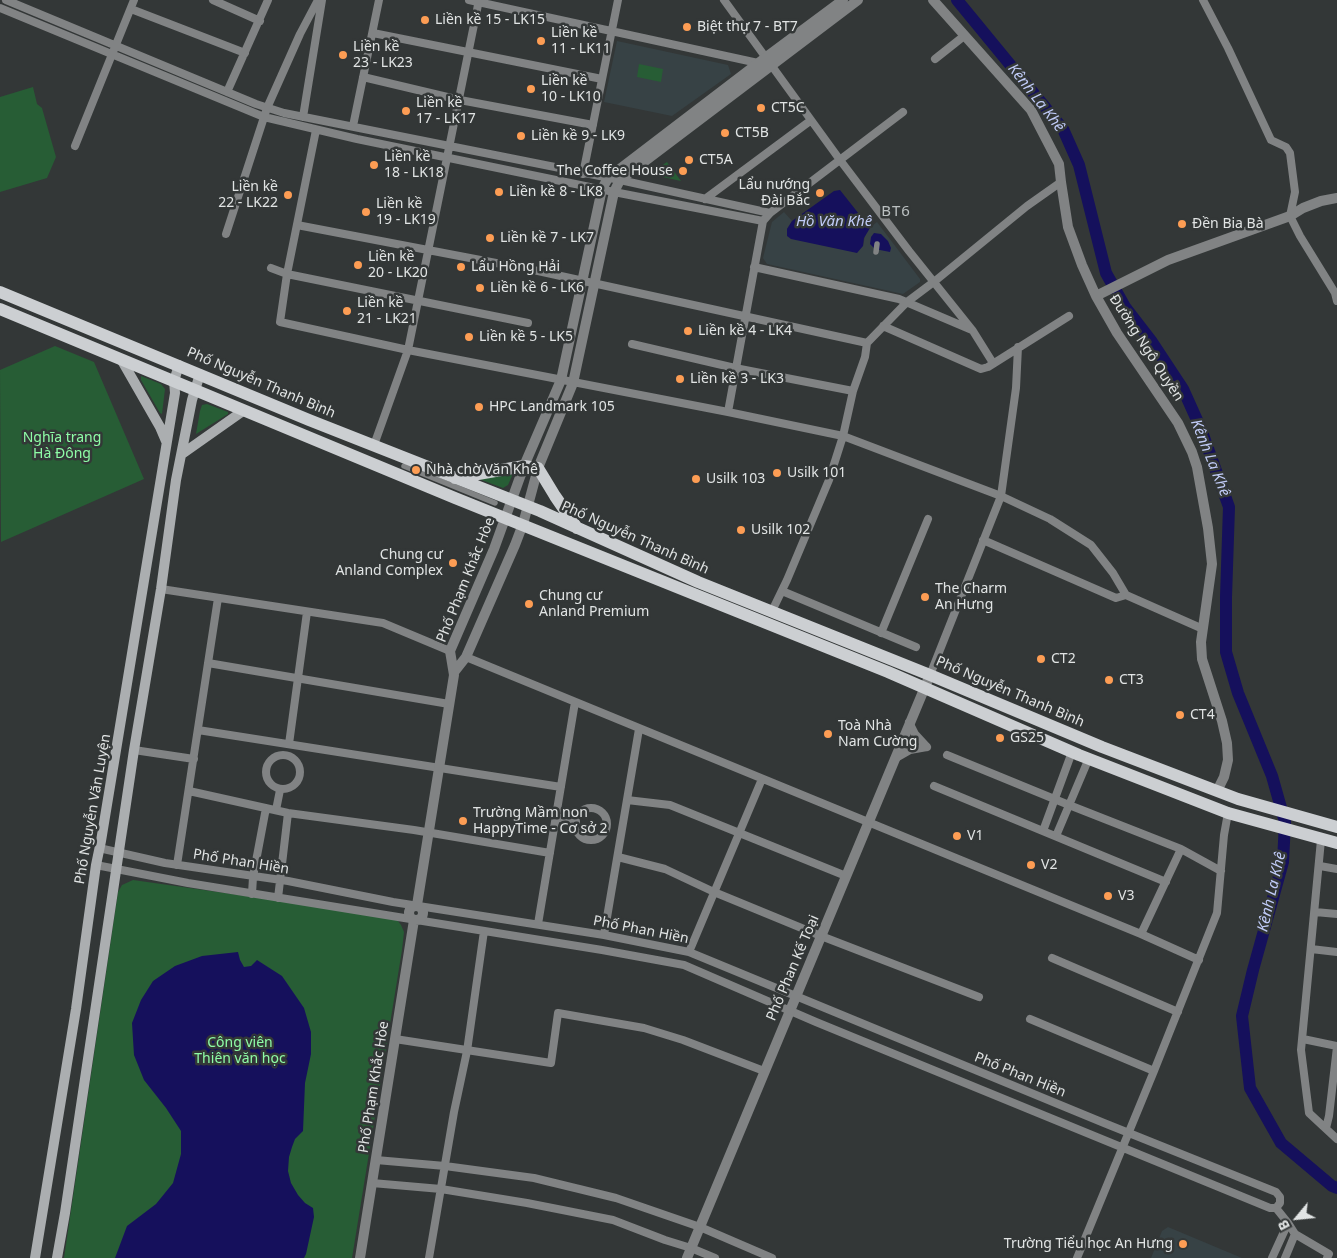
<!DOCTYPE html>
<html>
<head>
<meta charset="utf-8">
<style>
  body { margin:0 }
  #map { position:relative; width:1337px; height:1258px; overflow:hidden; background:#333737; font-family:"Noto Sans",sans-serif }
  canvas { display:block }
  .north { position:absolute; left:1272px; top:1193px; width:50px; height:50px; -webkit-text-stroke:4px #333737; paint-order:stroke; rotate:242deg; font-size:14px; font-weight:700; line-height:20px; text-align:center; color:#e1e4e4 }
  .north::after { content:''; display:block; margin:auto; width:18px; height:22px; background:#e1e4e4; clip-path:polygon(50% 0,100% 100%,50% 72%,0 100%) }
</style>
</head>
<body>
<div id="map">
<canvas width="1337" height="1258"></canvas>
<div class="north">B</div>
</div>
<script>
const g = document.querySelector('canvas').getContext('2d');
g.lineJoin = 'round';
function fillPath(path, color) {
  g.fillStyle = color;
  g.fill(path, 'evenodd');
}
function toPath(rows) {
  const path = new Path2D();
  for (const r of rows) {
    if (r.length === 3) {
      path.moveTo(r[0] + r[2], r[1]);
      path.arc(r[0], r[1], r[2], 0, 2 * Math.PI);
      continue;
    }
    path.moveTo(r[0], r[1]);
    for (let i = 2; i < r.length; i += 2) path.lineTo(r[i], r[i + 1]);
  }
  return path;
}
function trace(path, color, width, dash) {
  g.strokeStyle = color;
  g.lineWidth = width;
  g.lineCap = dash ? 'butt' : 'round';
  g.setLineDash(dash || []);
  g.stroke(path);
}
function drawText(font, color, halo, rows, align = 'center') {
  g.font = font + ' "Noto Sans",sans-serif';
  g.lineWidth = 5;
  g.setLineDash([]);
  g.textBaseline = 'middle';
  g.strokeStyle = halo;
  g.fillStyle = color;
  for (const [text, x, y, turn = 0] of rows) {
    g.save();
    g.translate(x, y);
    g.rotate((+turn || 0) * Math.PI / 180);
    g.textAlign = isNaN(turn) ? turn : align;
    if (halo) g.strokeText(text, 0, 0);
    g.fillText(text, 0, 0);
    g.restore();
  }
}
fillPath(toPath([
  [617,41,728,65,731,74,672,116,604,102],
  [784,212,792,221,787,229,787,233,863,246,866,231,877,222,920,279,920,282,903,294,767,264,763,258,772,222],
  [1168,1227,1242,1258,1151,1258,1162,1231]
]), '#374245');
fillPath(toPath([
  [639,64,663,69,661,82,637,77],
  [33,87,37,104,42,108,56,157,47,178,0,192,0,97],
  [667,162,681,181,649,174],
  [55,346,94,362,144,479,1,542,0,370],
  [141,376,161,384,165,389,162,414,160,413,141,380],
  [207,404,228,412,228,414,196,434,200,411,202,405],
  [511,474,512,476,508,485,503,488,479,479],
  [133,880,395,917,401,925,404,932,402,950,352,1258,64,1258,118,892,122,885]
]), '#275d35');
fillPath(toPath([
  [840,190,870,228,864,238,863,246,857,253,791,239,787,236,787,229,792,221,834,191],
  [874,233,881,234,888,241,891,248,890,252,875,249,870,244,871,237],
  [238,952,240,960,244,967,251,966,257,960,282,976,304,1008,311,1032,311,1054,305,1083,303,1131,295,1139,292,1147,289,1157,288,1171,291,1183,298,1195,305,1203,313,1208,314,1217,306,1254,304,1258,115,1258,127,1226,156,1204,173,1183,181,1154,181,1131,166,1108,144,1080,134,1055,132,1023,141,1000,153,981,175,966,202,956]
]), '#15105c');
trace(toPath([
  [957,0,1063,129,1079,165,1106,273,1125,307,1152,342,1183,389,1201,429,1229,507,1226,597,1226,652,1238,693,1272,776,1285,822,1283,862,1253,970,1242,1016,1250,1088,1281,1143,1332,1186,1337,1188]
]), '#15105c', 12);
trace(toPath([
  [876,252,877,244],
  [404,466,495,503]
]), '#818384', 5.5);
trace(toPath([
  [6,0,256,104,284,113,620,180,770,213],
  [213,0,260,21],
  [469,0,758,63],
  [724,0,840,160,909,251,973,331,993,363],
  [1203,0,1228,48,1271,140,1286,147,1290,153,1295,192,1290,216,1300,236,1335,293,1337,301],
  [0,8,264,117,357,139,614,192,763,221],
  [131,9,245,53],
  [373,33,602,79],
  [935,59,964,36],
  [363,77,460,100,593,125],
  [227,92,268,0],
  [303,117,322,0],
  [353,126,379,0],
  [316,130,287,274,280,322,408,350,728,412,843,436,1001,496,1050,519,1091,545,1113,573,1126,595],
  [75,146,134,0],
  [583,174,618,0],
  [705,199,810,121],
  [297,225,538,271,867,343],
  [226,234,267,108,300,34,318,0],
  [754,267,899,299,972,330],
  [271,268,287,274,528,323],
  [883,326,981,369,988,367,1069,316],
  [632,344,735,368,853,391],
  [728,412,763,221,770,213,903,112],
  [374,445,408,350,479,0],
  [983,540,1116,598,1126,595,1203,629],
  [161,589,383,623,450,651],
  [782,591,916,647],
  [772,611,787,580,829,480,843,436,853,391,865,357,867,343,907,302,935,281,1027,206,1061,182],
  [881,633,928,519],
  [466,657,1141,934,1199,960],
  [208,663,449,704],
  [930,675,1001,496,1016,388,1018,347],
  [909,722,915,734,927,747],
  [198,730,561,787],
  [289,744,307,612],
  [134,750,194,759],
  [283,772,17],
  [947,755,1069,805,1181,849,1221,871],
  [896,758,910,750,927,747],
  [934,786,1166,882],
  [189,791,288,813,414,830,550,853],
  [627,800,670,805,846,876],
  [591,824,16],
  [276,810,280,790],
  [556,817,576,822],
  [1043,831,1072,752],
  [1056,836,1089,758],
  [1321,840,1301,1050,1309,1113,1337,1139],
  [618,857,665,869,714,892,821,936,979,997],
  [96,865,188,883,602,950,684,965,816,1022,1270,1208,1276,1208,1280,1203,1280,1197,1276,1192,1104,1123,689,952,604,935,393,902,288,881,165,863,99,848],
  [177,865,218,598],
  [1320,866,1337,869],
  [252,894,253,877,266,808],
  [278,898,288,813],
  [1315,912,1337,914],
  [538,924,575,702],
  [1141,934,1181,849],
  [604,935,639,729],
  [1311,949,1337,952],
  [689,952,762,779],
  [1052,958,1178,1012],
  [1030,1019,1154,1071],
  [395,1039,551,1063,558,1013,644,1028,683,1040,764,1071],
  [1303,1039,1337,1046],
  [1326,1128,1329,1116,1337,1047],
  [376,1160,445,1166,534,1178,616,1198,700,1227,772,1258],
  [372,1183,441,1189,527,1203,613,1220,665,1240,691,1248,715,1258],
  [1276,1208,1288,1223],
  [429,1258,454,1112,467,1051,484,931],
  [1077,1258,1154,1071,1217,913,1224,835,1228,813],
  [1272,1258,1288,1223,1295,1234,1329,1254,1327,1258],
  [1285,1258,1295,1234]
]), '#818384', 8);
trace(toPath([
  [933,0,1031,110,1059,164,1061,182,1068,227,1082,265,1096,296,1117,333,1178,423,1192,452,1197,467,1208,528,1212,564,1201,642,1202,659,1222,721,1227,743,1228,760,1224,777,1217,791],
  [1096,296,1168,260,1290,216,1303,208,1321,201,1337,198],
  [455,671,466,657,515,545,523,524,538,468,573,383,614,192,620,180,858,0],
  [417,905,454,675,450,651,494,549,524,466,561,380,602,189,608,178,765,58,843,0],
  [416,913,7],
  [360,1258,414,920],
  [687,1258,930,675]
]), '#818384', 10);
trace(toPath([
  [121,359,160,427,166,441],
  [182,454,243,411],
  [35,1258,76,1009,96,865,101,841,175,393,174,381,179,365],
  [57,1258,65,1213,134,750,161,589,176,480,192,400,200,374]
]), '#abaeb0', 10);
trace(toPath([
  [0,292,309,420,540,511,698,582,930,675,1102,747,1238,799,1337,827],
  [0,309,455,498,888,672,1079,755,1228,813,1337,843],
  [455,478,524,466,538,468,555,496,577,528]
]), '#cccfd2', 12);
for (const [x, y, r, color] of [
  [425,20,5,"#fd9d54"],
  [687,27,5,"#fd9d54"],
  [541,41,5,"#fd9d54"],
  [343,55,5,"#fd9d54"],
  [531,89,5,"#fd9d54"],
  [761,108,5,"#fd9d54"],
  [406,111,5,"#fd9d54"],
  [725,133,5,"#fd9d54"],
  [521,136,5,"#fd9d54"],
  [689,160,5,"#fd9d54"],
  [374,165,5,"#fd9d54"],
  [683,171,5,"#fd9d54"],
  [499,192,5,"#fd9d54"],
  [820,193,5,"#fd9d54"],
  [288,195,5,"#fd9d54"],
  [366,212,5,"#fd9d54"],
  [1182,224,5,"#fd9d54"],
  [490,238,5,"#fd9d54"],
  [358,265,5,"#fd9d54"],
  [461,267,5,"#fd9d54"],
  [480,288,5,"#fd9d54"],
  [347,311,5,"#fd9d54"],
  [688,331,5,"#fd9d54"],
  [469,337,5,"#fd9d54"],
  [680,379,5,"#fd9d54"],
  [479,407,5,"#fd9d54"],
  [416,470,5,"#fd9d54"],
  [777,473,5,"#fd9d54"],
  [696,479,5,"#fd9d54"],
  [741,530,5,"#fd9d54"],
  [453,563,5,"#fd9d54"],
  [925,597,5,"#fd9d54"],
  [529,604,5,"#fd9d54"],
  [1041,659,5,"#fd9d54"],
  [1109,680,5,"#fd9d54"],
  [1180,715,5,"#fd9d54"],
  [828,734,5,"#fd9d54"],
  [1000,738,5,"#fd9d54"],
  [463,821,5,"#fd9d54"],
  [957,836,5,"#fd9d54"],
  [1031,865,5,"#fd9d54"],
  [1108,896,5,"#fd9d54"],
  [1183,1244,5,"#fd9d54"]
]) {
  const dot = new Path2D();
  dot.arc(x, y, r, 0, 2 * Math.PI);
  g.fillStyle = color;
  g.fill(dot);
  trace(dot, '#333737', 2);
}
drawText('14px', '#e1e4e4', '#333737', [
  ["Liền kề 15 - LK15",435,20],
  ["Biệt thự 7 - BT7",697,27],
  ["Liền kề",551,33],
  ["11 - LK11",551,49],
  ["Liền kề",353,47],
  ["23 - LK23",353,63],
  ["Liền kề",541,81],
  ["10 - LK10",541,97],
  ["Liền kề",416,103],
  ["17 - LK17",416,119],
  ["CT5C",771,108],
  ["CT5B",735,133],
  ["Liền kề 9 - LK9",531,136],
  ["Liền kề",384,157],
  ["18 - LK18",384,173],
  ["CT5A",699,160],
  ["The Coffee House",673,171,"right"],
  ["Lẩu nướng",810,185,"right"],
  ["Đài Bắc",810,201,"right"],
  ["Liền kề",278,187,"right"],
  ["22 - LK22",278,203,"right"],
  ["Liền kề 8 - LK8",509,192],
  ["Liền kề",376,204],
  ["19 - LK19",376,220],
  ["Đền Bia Bà",1192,224],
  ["Liền kề 7 - LK7",500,238],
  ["Liền kề",368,257],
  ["20 - LK20",368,273],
  ["Lẩu Hồng Hải",471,267],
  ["Liền kề 6 - LK6",490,288],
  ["Liền kề",357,303],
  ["21 - LK21",357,319],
  ["Liền kề 4 - LK4",698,331],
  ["Liền kề 5 - LK5",479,337],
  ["Liền kề 3 - LK3",690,379],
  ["HPC Landmark 105",489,407],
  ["Nhà chờ Văn Khê",426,470],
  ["Usilk 101",787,473],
  ["Usilk 103",706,479],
  ["Usilk 102",751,530],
  ["Chung cư",443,555,"right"],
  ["Anland Complex",443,571,"right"],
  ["The Charm",935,589],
  ["An Hưng",935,605],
  ["Chung cư",539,596],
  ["Anland Premium",539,612],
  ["CT2",1051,659],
  ["CT3",1119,680],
  ["CT4",1190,715],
  ["Toà Nhà",838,726],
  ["Nam Cường",838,742],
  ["GS25",1010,738],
  ["Trường Mầm non",473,813],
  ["HappyTime - Cơ sở 2",473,829],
  ["V1",967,836],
  ["V2",1041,865],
  ["V3",1118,896],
  ["Trường Tiểu học An Hưng",1173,1244,"right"]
], 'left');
drawText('14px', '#e1e4e4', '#333737', [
  ["Đường Ngô Quyền",1146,348,57],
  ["Phố Nguyễn Thanh Bình",261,383,23],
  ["Phố Nguyễn Thanh Bình",635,538,24],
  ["Phố Phạm Khắc Hòe",466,580,-68],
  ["Phố Nguyễn Thanh Bình",1010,692,23],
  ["Phố Nguyễn Văn Luyện",93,809,-80],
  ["Phố Phan Hiền",241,862,9],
  ["Phố Phan Hiền",641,930,11],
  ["Phố Phan Kế Toại",793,968,-67],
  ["Phố Phan Hiền",1020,1075,22],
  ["Phố Phạm Khắc Hòe",374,1087,-81]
]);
drawText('14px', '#8efca6', '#333737', [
  ["Nghĩa trang",62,438],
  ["Hà Đông",62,454],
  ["Công viên",240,1043],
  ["Thiên văn học",240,1059]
]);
drawText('italic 15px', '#c0cbf7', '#333737', [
  ["Kênh La Khê",1036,98,52],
  ["Hồ Văn Khê",834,222],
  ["Kênh La Khê",1210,458,68],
  ["Kênh La Khê",1272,892,-77]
]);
g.letterSpacing = '1px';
drawText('15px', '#bbc0c1', '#333737', [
  ["BT6",896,212]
]);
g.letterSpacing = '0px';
</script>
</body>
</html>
